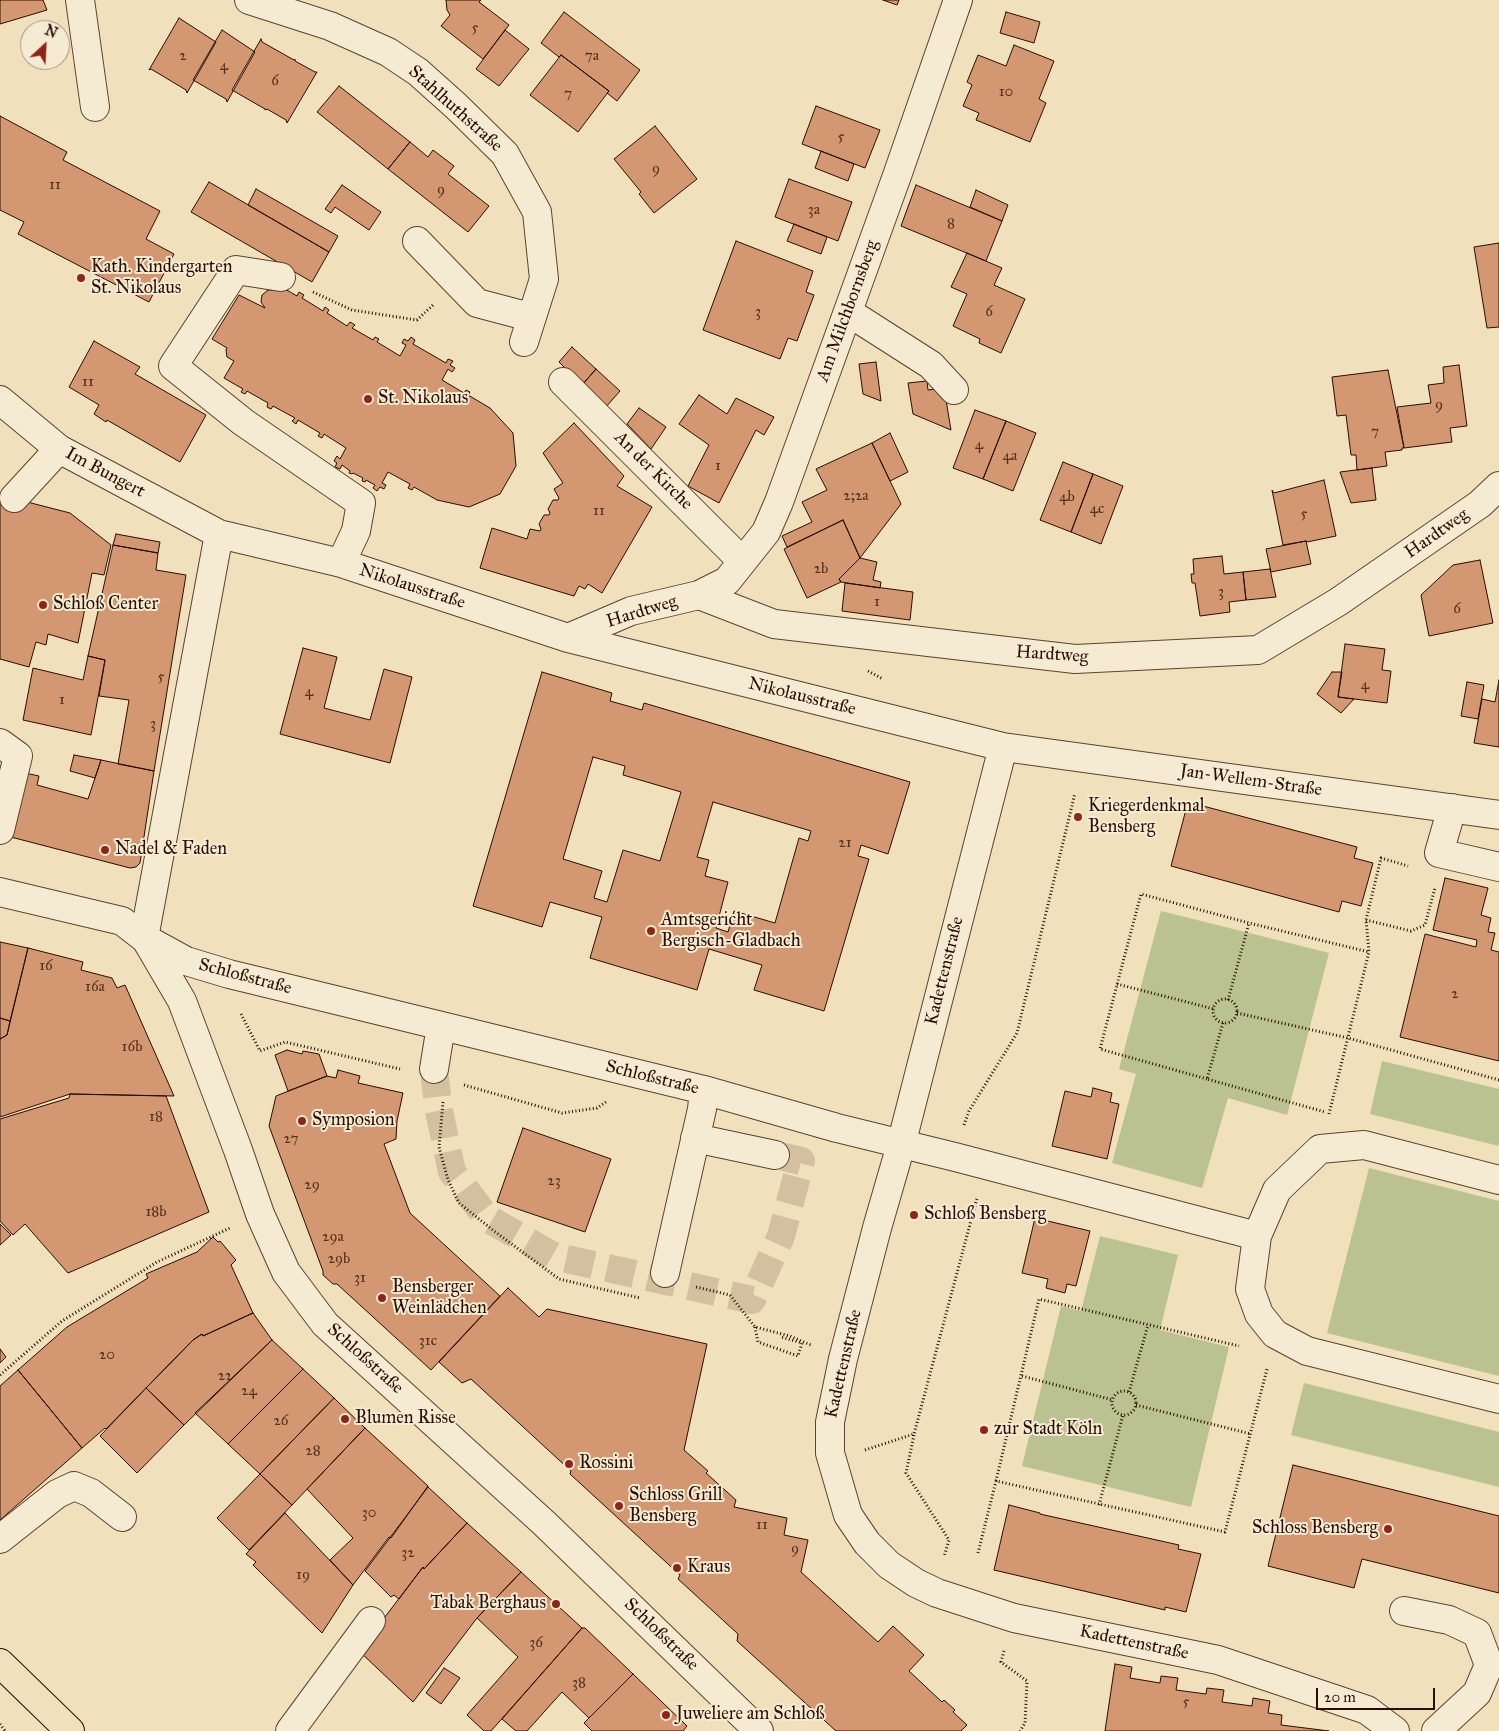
<!DOCTYPE html>
<html>
<head>
<meta charset="utf-8">
<style>
  body { margin:0 }
  #map { position:relative; width:1499px; height:1731px; overflow:hidden; background:#f0e0bb; font-family:"IM FELL Great Primer",serif }
  canvas { display:block }
  .north { position:absolute; left:20px; top:20px; width:50px; height:50px; box-sizing:border-box; background:#f5ebd3; border:1px solid #a4927f; border-radius:50%; rotate:25deg; font-size:14px; font-weight:700; line-height:20px; text-align:center; color:#2a0d01 }
  .north::after { content:''; display:block; margin:auto; width:18px; height:22px; background:#8f2418; clip-path:polygon(50% 0,100% 100%,50% 72%,0 100%) }
  .scale { position:absolute; left:1316px; top:1688px; width:119px; height:22px; box-sizing:border-box; border:2px solid #2a0d01; border-top:0; padding-left:6px; font-size:15px; line-height:18px; white-space:nowrap; color:#2a0d01; -webkit-text-stroke:4px #f5ebd3; paint-order:stroke }
</style>
</head>
<body>
<div id="map">
<canvas width="1499" height="1731"></canvas>
<div class="north">N</div>
<div class="scale">20 m</div>
</div>
<script>
const g = document.querySelector('canvas').getContext('2d');
g.lineJoin = 'round';
function fillPath(path, color) {
  g.fillStyle = color;
  g.fill(path, 'evenodd');
}
function toPath(rows) {
  const path = new Path2D();
  for (const r of rows) {
    if (r.length === 3) {
      path.moveTo(r[0] + r[2], r[1]);
      path.arc(r[0], r[1], r[2], 0, 2 * Math.PI);
      continue;
    }
    path.moveTo(r[0], r[1]);
    for (let i = 2; i < r.length; i += 2) path.lineTo(r[i], r[i + 1]);
  }
  return path;
}
function trace(path, color, width, dash) {
  g.strokeStyle = color;
  g.lineWidth = width;
  g.lineCap = dash ? 'butt' : 'round';
  g.setLineDash(dash || []);
  g.stroke(path);
}
function drawText(font, color, halo, rows, align = 'center') {
  g.font = font + ' "IM FELL Great Primer",serif';
  g.lineWidth = 4;
  g.setLineDash([]);
  g.textBaseline = 'middle';
  g.strokeStyle = halo;
  g.fillStyle = color;
  for (const [text, x, y, turn = 0] of rows) {
    g.save();
    g.translate(x, y);
    g.rotate((+turn || 0) * Math.PI / 180);
    g.textAlign = isNaN(turn) ? turn : align;
    if (halo) g.strokeText(text, 0, 0);
    g.fillText(text, 0, 0);
    g.restore();
  }
}
fillPath(toPath([
  [1161,911,1329,953,1287,1115,1228,1098,1202,1188,1112,1163,1136,1074,1119,1069],
  [1382,1061,1499,1089,1499,1146,1370,1114],
  [1369,1168,1499,1201,1499,1376,1327,1333],
  [1100,1236,1178,1255,1160,1330,1229,1347,1191,1507,1022,1466,1061,1306,1081,1311],
  [1304,1383,1499,1432,1499,1487,1291,1435]
]), '#b9c290');
const building = toPath([
  [0,0,43,0,47,10,0,24,0,0],
  [446,0,481,0,479,2,509,25,483,59,441,26,450,15,447,10,446,0],
  [883,0,899,0,897,5,883,0],
  [564,12,640,70,617,101,607,93,609,91,561,55,559,57,541,43,564,12],
  [1006,12,1040,22,1034,43,1000,33,1006,12],
  [179,18,216,42,187,93,186,90,151,69,149,70,179,18],
  [222,30,255,52,227,102,226,99,193,80,222,30],
  [505,30,529,49,499,86,476,69,505,30],
  [261,39,262,42,294,60,295,59,295,61,315,72,317,72,287,123,286,120,267,109,265,110,265,109,232,90,261,39],
  [1014,45,1054,61,1039,99,1046,103,1030,142,976,120,979,113,963,106,972,85,967,82,978,55,1006,66,1014,45],
  [561,55,609,91,578,132,530,95,561,55],
  [339,86,410,142,388,169,317,112,339,86],
  [816,106,880,130,865,168,802,144,816,106],
  [0,116,67,152,63,160,160,211,146,239,174,254,149,302,18,234,24,222,0,210,0,116],
  [655,126,697,179,654,213,639,194,641,192,614,159,655,126],
  [410,142,428,157,433,150,454,166,448,174,489,206,468,232,388,169,410,142],
  [821,151,854,164,848,181,815,168,821,151],
  [789,179,852,202,838,241,775,217,789,179],
  [209,182,329,252,312,282,191,212,209,182],
  [342,185,381,212,369,230,335,207,331,213,325,209,342,185],
  [916,185,1002,221,986,261,901,226,916,185],
  [256,189,338,236,329,252,248,205,256,189],
  [976,190,1008,205,1002,221,970,207,976,190],
  [794,224,827,237,821,254,787,241,794,224],
  [736,241,813,271,806,292,814,295,797,341,788,338,780,359,703,330,736,241],
  [1499,243,1499,327,1487,328,1474,247,1499,243],
  [967,253,1002,268,994,285,1025,299,1001,353,979,343,980,339,953,326,967,294,951,287,967,253],
  [278,285,297,296,299,292,304,295,302,298,323,311,325,307,329,310,327,313,347,326,350,322,355,325,352,328,373,340,375,337,379,339,377,342,400,356,406,345,402,343,404,339,408,341,411,337,415,340,413,344,446,363,448,359,453,361,450,365,455,368,452,372,448,369,442,380,464,393,466,390,470,392,468,395,490,408,513,433,516,466,500,494,469,507,437,500,414,487,412,490,408,488,410,484,388,472,382,483,386,485,384,489,380,487,377,491,373,488,375,485,366,480,365,482,362,481,363,478,353,473,352,474,349,473,350,471,342,465,340,469,335,467,337,463,334,461,337,456,340,459,346,448,324,434,322,438,318,436,320,433,298,420,296,424,292,421,295,418,273,406,271,409,267,407,268,403,247,391,245,394,241,392,243,389,224,378,234,361,227,357,226,350,227,348,212,339,239,295,265,308,261,302,262,295,268,290,276,290,278,285],
  [94,341,140,367,135,374,206,415,180,462,107,420,106,422,94,414,99,405,69,387,94,341],
  [572,347,596,369,582,385,559,362,572,347],
  [876,362,881,401,863,394,859,364,876,362],
  [1459,365,1467,426,1450,428,1452,442,1404,448,1397,407,1431,403,1428,385,1444,383,1443,367,1459,365],
  [596,369,620,391,605,408,582,385,596,369],
  [1388,370,1404,448,1402,448,1402,450,1385,452,1387,466,1357,470,1356,455,1351,455,1346,415,1337,416,1332,377,1388,370],
  [927,381,928,390,944,388,951,430,913,414,908,383,927,381],
  [699,395,727,414,736,398,774,417,764,435,756,430,719,503,688,486,709,445,679,424,699,395],
  [639,408,666,427,651,449,627,424,639,408],
  [975,410,1006,421,983,479,953,468,975,410],
  [1006,421,1036,433,1013,491,983,479,1006,421],
  [574,423,624,476,617,486,652,507,602,593,588,584,585,589,579,586,574,596,480,568,492,528,527,539,530,529,540,531,541,529,539,524,544,515,549,515,550,513,548,509,553,500,558,500,559,498,554,489,563,483,543,453,574,423],
  [890,433,908,472,890,481,872,443,890,433],
  [872,443,901,504,860,558,843,520,787,547,782,536,812,522,802,502,827,490,816,469,872,443],
  [1063,462,1093,474,1071,532,1040,520,1063,462],
  [1372,468,1376,500,1351,503,1340,472,1372,468],
  [1093,474,1123,486,1101,544,1071,532,1093,474],
  [1324,480,1336,536,1307,542,1306,541,1283,545,1272,490,1274,493,1324,480],
  [0,495,70,513,111,545,104,575,92,573,78,643,48,634,46,645,36,642,29,667,0,659,0,495],
  [843,520,860,558,839,579,841,582,807,598,784,549,843,520],
  [116,534,160,542,158,553,113,545,116,534],
  [1306,541,1311,564,1271,572,1266,549,1306,541],
  [113,545,158,553,156,570,186,575,154,771,118,764,129,700,99,696,105,660,88,656,113,545],
  [1222,556,1224,574,1243,572,1246,600,1229,602,1230,612,1200,616,1195,583,1192,583,1191,574,1194,574,1193,559,1222,556],
  [860,558,877,562,873,580,881,582,880,588,841,582,839,579,860,558],
  [1480,560,1493,623,1429,636,1421,595,1453,565,1480,560],
  [1270,569,1276,597,1246,600,1243,572,1270,569],
  [845,583,913,592,910,620,842,611,845,583],
  [1345,644,1385,649,1382,670,1391,671,1387,703,1338,697,1345,644],
  [303,648,337,657,324,708,370,720,384,669,412,677,390,763,280,734,303,648],
  [88,656,105,660,91,735,23,720,33,668,83,680,88,656],
  [542,672,612,693,610,701,642,710,644,703,910,782,888,854,861,845,858,856,869,859,824,1011,754,990,762,965,709,949,697,990,590,958,602,917,550,902,542,927,473,906,542,672],
  [593,757,625,766,623,775,681,792,660,861,623,850,607,902,594,898,602,871,563,859,593,757],
  [713,802,811,831,808,841,799,838,775,923,734,911,728,932,716,928,728,882,705,876,709,860,697,857,713,802],
  [1332,672,1342,672,1338,697,1354,699,1341,713,1317,694,1332,672],
  [1499,680,1499,747,1474,743,1482,699,1495,702,1499,680],
  [1467,682,1484,685,1478,719,1461,716,1467,682],
  [74,755,101,760,95,778,70,771,74,755],
  [101,760,154,771,140,863,136,867,130,868,7,836,25,773,39,776,37,785,88,799,101,760],
  [1188,802,1357,847,1354,858,1373,863,1361,906,1342,901,1339,912,1171,866,1188,802],
  [1445,878,1488,888,1481,915,1491,918,1488,932,1495,933,1491,950,1499,952,1499,1061,1400,1037,1425,934,1476,947,1477,940,1433,930,1445,878],
  [0,942,28,948,10,1021,0,1018,0,942],
  [28,948,83,962,81,970,112,978,117,988,125,985,174,1096,70,1094,0,1117,0,1039,7,1035,28,948],
  [0,1018,10,1021,7,1035,0,1039,0,1018],
  [287,1050,302,1054,303,1051,319,1054,327,1076,288,1091,275,1055,287,1050],
  [338,1070,360,1076,358,1083,403,1093,397,1121,396,1139,384,1144,410,1213,500,1296,431,1370,337,1284,333,1284,323,1275,323,1271,269,1126,276,1096,327,1076,336,1078,338,1070],
  [1093,1088,1112,1093,1110,1102,1119,1104,1107,1159,1052,1146,1065,1091,1091,1097,1093,1088],
  [70,1094,166,1096,209,1212,68,1273,25,1224,13,1235,0,1221,0,1119,69,1098,70,1094],
  [523,1128,611,1159,585,1232,497,1202,523,1128],
  [1035,1218,1090,1231,1076,1286,1067,1284,1065,1293,1046,1288,1048,1279,1022,1273,1035,1218],
  [0,1224,11,1235,0,1245,0,1224],
  [213,1237,218,1242,220,1241,236,1260,231,1265,253,1313,203,1336,202,1334,193,1340,106,1429,105,1428,82,1448,18,1370,67,1327,148,1278,146,1274,197,1252,213,1237],
  [508,1288,539,1317,547,1309,707,1344,684,1450,708,1471,706,1473,736,1500,734,1507,787,1518,784,1535,808,1540,801,1572,878,1642,893,1626,924,1655,909,1671,942,1702,944,1700,955,1710,953,1712,967,1725,961,1731,836,1731,737,1641,738,1634,678,1579,680,1575,570,1474,571,1471,471,1379,462,1383,439,1362,508,1288],
  [253,1313,272,1340,184,1425,146,1388,193,1340,202,1334,203,1336,253,1313],
  [272,1340,303,1369,228,1444,195,1413,272,1340],
  [0,1349,6,1357,0,1363,0,1349],
  [303,1369,334,1398,260,1474,228,1444,303,1369],
  [18,1370,82,1448,0,1520,0,1386,18,1370],
  [146,1388,184,1425,137,1473,100,1436,146,1388],
  [334,1398,365,1428,292,1505,260,1474,334,1398],
  [365,1428,428,1486,391,1538,389,1537,353,1585,330,1560,353,1538,307,1489,365,1428],
  [1293,1465,1499,1516,1499,1593,1362,1559,1354,1588,1268,1566,1293,1465],
  [260,1474,292,1505,249,1550,217,1518,260,1474],
  [428,1487,467,1523,424,1569,423,1567,399,1599,394,1595,391,1597,365,1571,428,1487],
  [1009,1505,1040,1513,1040,1514,1179,1545,1178,1549,1201,1554,1186,1612,1165,1607,1165,1610,994,1570,1009,1505],
  [285,1513,353,1585,322,1633,253,1565,256,1562,246,1554,285,1513],
  [467,1523,521,1572,477,1618,413,1702,359,1651,423,1567,424,1569,467,1523],
  [521,1572,582,1628,491,1731,484,1731,467,1715,518,1657,477,1618,521,1572],
  [582,1628,585,1628,633,1674,589,1718,562,1692,527,1731,516,1731,502,1719,582,1628],
  [1115,1664,1132,1667,1130,1678,1160,1683,1161,1676,1178,1678,1176,1690,1206,1694,1207,1688,1224,1690,1222,1702,1252,1706,1253,1698,1270,1701,1268,1713,1282,1715,1281,1725,1329,1731,1105,1731,1115,1664],
  [444,1668,460,1678,441,1704,426,1693,444,1668],
  [633,1674,687,1726,683,1731,592,1731,584,1723,633,1674]
]);
fillPath(building, '#d39772');
trace(building, '#2a0d01', 1);
trace(toPath([
  [434,1069,438,1106,452,1172,487,1218,553,1256,752,1300,781,1236,801,1161,775,1155]
]), '#d2c09f', 28, [28, 14]);
const minor = toPath([
  [80,0,95,107],
  [249,0,330,26,388,52,418,72,456,106,505,154,537,212,544,279,524,342],
  [417,241,477,303,530,317],
  [281,277,236,270,173,366,243,422,361,503,356,531,341,563],
  [848,312,931,365,954,390],
  [563,382,742,561],
  [0,400,59,449,219,534,341,563,568,638,1003,747,1499,815],
  [14,498,59,449],
  [699,595,727,581,766,532,779,502,898,173,958,0],
  [568,638,631,611,699,595,774,624,1075,659,1258,650,1338,602,1480,504,1499,486],
  [0,743,18,756,0,830],
  [1003,747,901,1145,877,1228,843,1359,830,1422,830,1453,848,1515,867,1543,889,1565,916,1583,937,1593,1014,1618,1218,1660,1367,1710,1395,1731],
  [1452,808,1439,853,1499,867],
  [0,892,122,921,144,938,186,961,229,974,704,1090,837,1128,955,1157,1257,1236],
  [144,938,219,534],
  [145,938,182,1001,238,1150,260,1214,286,1272,325,1324,544,1523,759,1731],
  [434,1069,441,1026],
  [695,1138,775,1155],
  [1499,1180,1364,1145,1320,1149,1277,1190,1257,1236,1250,1289,1259,1314,1275,1334,1307,1351,1499,1399],
  [665,1273,702,1109,704,1090],
  [0,1539,57,1494,74,1486,91,1493,122,1517],
  [1404,1611,1449,1620,1477,1633,1489,1665,1477,1693,1436,1731],
  [290,1731,371,1621]
]);
const major = toPath([
  [0,1663,70,1731]
]);
trace(minor, '#5c4230', 30);
trace(major, '#2a0d01', 30);
trace(toPath([
  [313,292,352,310,417,320,433,305],
  [868,671,883,679],
  [1366,920,1411,931,1425,925,1435,888],
  [1117,984,1214,1009],
  [1225,1011,12],
  [1228,1000,1249,923],
  [1237,1013,1348,1038,1499,1080],
  [241,1014,260,1051,285,1042,400,1069],
  [1223,1023,1207,1079,1325,1112],
  [1207,1079,1100,1049,1141,894,1249,923,1369,952],
  [464,1085,562,1113,597,1108,606,1102],
  [443,1102,439,1147,448,1180,459,1203,494,1231,559,1279,640,1298],
  [1329,1114,1369,952,1366,920,1381,858,1408,866],
  [964,1125,969,1111,1017,1033,1075,793],
  [696,1287,730,1295,755,1327,790,1336,811,1345],
  [755,1327,758,1342,798,1356,802,1343,781,1337],
  [0,1375,62,1321,157,1262,230,1228],
  [1022,1376,1113,1400],
  [1124,1403,12],
  [1129,1392,1148,1325],
  [1136,1405,1251,1434],
  [914,1435,906,1473,949,1540,944,1557],
  [865,1450,914,1434,977,1198],
  [996,1481,1039,1299,1239,1346],
  [1099,1505,1123,1415],
  [978,1553,996,1481,1225,1532,1267,1369],
  [1004,1651,1001,1662,1027,1681,1025,1723,1020,1731],
  [0,1724,5,1731]
]), '#2a0d01', 3, [1, 2.5]);
trace(minor, '#f5ebd3', 28);
trace(major, '#f0e0bb', 28);
for (const [x, y, r, color] of [
  [81,278,5,"#8f2418"],
  [368,399,5,"#8f2418"],
  [43,605,5,"#8f2418"],
  [1078,817,5,"#8f2418"],
  [105,850,5,"#8f2418"],
  [651,931,5,"#8f2418"],
  [302,1121,5,"#8f2418"],
  [914,1215,5,"#8f2418"],
  [382,1298,5,"#8f2418"],
  [345,1419,5,"#8f2418"],
  [984,1430,5,"#8f2418"],
  [569,1464,5,"#8f2418"],
  [619,1506,5,"#8f2418"],
  [1388,1529,5,"#8f2418"],
  [677,1568,5,"#8f2418"],
  [556,1604,5,"#8f2418"],
  [666,1715,5,"#8f2418"]
]) {
  const dot = new Path2D();
  dot.arc(x, y, r, 0, 2 * Math.PI);
  g.fillStyle = color;
  g.fill(dot);
  trace(dot, '#f5ebd3', 2);
}
drawText('15px', '#54301d', null, [
  ["5",475,28],
  ["2",183,56],
  ["7a",592,56],
  ["4",224,66],
  ["6",275,81],
  ["10",1006,92],
  ["7",568,94],
  ["5",841,137],
  ["9",656,169],
  ["11",55,185],
  ["9",441,190],
  ["3a",814,210],
  ["8",951,224],
  ["3",758,312],
  ["6",989,312],
  ["11",88,382],
  ["9",1439,405],
  ["7",1375,432],
  ["4",979,445],
  ["4a",1010,456],
  ["1",718,466],
  ["2;2a",856,496],
  ["4b",1067,497],
  ["4c",1097,509],
  ["11",599,511],
  ["5",1304,514],
  ["2b",821,569],
  ["3",1221,592],
  ["1",877,602],
  ["6",1457,609],
  ["5",161,677],
  ["4",1365,685],
  ["4",309,692],
  ["1",62,700],
  ["3",153,724],
  ["21",845,843],
  ["16",46,966],
  ["16a",95,987],
  ["2",1455,994],
  ["16b",132,1047],
  ["18",156,1117],
  ["27",291,1139],
  ["23",554,1181],
  ["29",312,1185],
  ["18b",156,1212],
  ["29a",333,1237],
  ["29b",339,1259],
  ["31",360,1278],
  ["31c",428,1341],
  ["20",107,1355],
  ["22",225,1376],
  ["24",249,1391],
  ["26",281,1421],
  ["28",313,1451],
  ["30",369,1513],
  ["11",762,1525],
  ["9",795,1549],
  ["32",408,1553],
  ["19",303,1575],
  ["36",536,1643],
  ["38",579,1683],
  ["5",1186,1702]
]);
drawText('18px', '#2a0d01', '#f5ebd3', [
  ["Stahlhuthstraße",455,109,42],
  ["Am Milchbornsberg",848,311,-70],
  ["An der Kirche",653,471,45],
  ["Im Bungert",105,473,28],
  ["Hardtweg",1437,534,-35],
  ["Nikolausstraße",412,587,18],
  ["Hardtweg",642,612,-17],
  ["Hardtweg",1052,655,4],
  ["Nikolausstraße",802,697,14],
  ["Jan-Wellem-Straße",1251,781,8],
  ["Kadettenstraße",945,971,-76],
  ["Schloßstraße",245,977,15],
  ["Schloßstraße",652,1078,14],
  ["Schloßstraße",365,1359,42],
  ["Kadettenstraße",844,1364,-77],
  ["Schloßstraße",661,1635,44],
  ["Kadettenstraße",1134,1643,12]
]);
drawText('18px', '#2a0d01', '#f5ebd3', [
  ["Kath. Kindergarten",91,268],
  ["St. Nikolaus",91,289],
  ["St. Nikolaus",378,399],
  ["Schloß Center",53,605],
  ["Kriegerdenkmal",1088,807],
  ["Bensberg",1088,828],
  ["Nadel & Faden",115,850],
  ["Amtsgericht",661,921],
  ["Bergisch-Gladbach",661,942],
  ["Symposion",312,1121],
  ["Schloß Bensberg",924,1215],
  ["Bensberger",392,1288],
  ["Weinlädchen",392,1309],
  ["Blumen Risse",355,1419],
  ["zur Stadt Köln",994,1430],
  ["Rossini",579,1464],
  ["Schloss Grill",629,1496],
  ["Bensberg",629,1517],
  ["Schloss Bensberg",1378,1529,"right"],
  ["Kraus",687,1568],
  ["Tabak Berghaus",546,1604,"right"],
  ["Juweliere am Schloß",676,1715]
], 'left');
</script>
</body>
</html>
